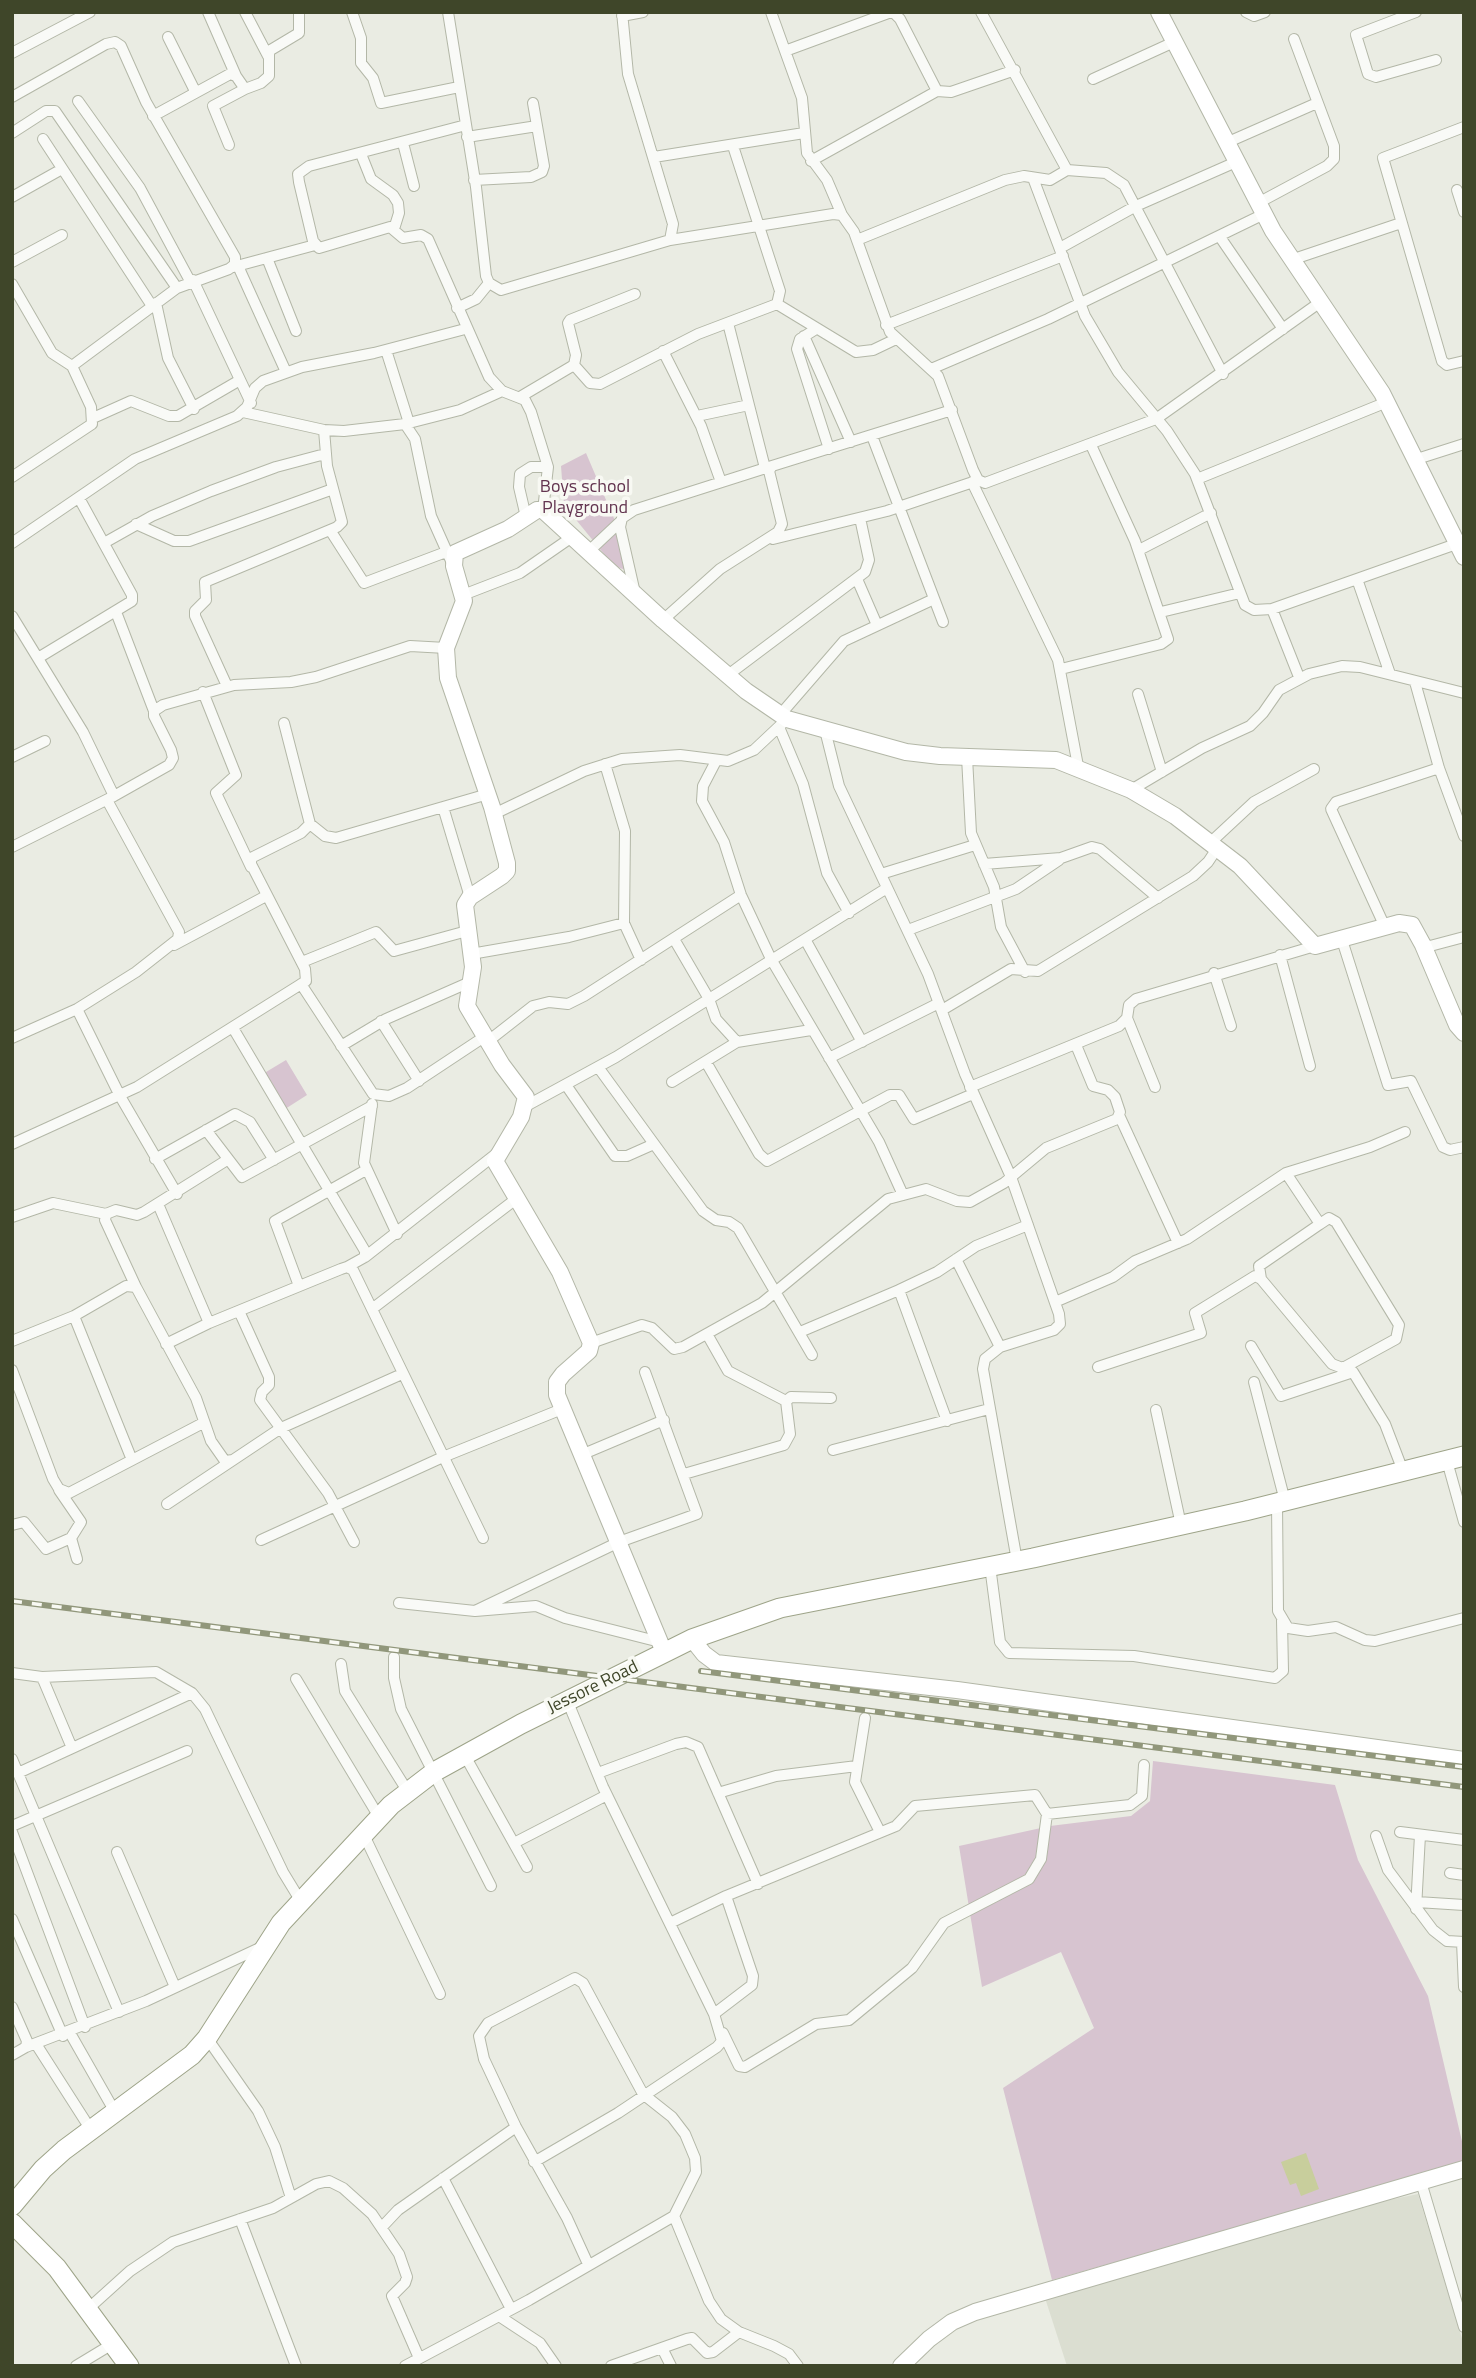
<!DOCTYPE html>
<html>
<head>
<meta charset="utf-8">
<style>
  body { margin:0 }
  #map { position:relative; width:1476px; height:2378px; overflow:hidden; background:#eaece3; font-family:"Titillium Web",sans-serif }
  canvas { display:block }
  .frame { position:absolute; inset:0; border:14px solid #3f4629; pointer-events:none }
</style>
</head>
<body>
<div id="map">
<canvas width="1476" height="2378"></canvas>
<div class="frame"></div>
</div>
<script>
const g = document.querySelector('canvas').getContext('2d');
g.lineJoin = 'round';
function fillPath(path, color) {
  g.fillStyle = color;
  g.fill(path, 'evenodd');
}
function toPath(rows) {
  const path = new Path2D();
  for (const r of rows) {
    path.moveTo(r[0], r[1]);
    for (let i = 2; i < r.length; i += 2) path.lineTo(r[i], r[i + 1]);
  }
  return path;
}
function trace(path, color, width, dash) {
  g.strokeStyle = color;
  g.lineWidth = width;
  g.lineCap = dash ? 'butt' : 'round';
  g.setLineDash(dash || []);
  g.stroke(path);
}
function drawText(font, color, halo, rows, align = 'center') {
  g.font = font + ' "Titillium Web",sans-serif';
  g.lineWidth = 7;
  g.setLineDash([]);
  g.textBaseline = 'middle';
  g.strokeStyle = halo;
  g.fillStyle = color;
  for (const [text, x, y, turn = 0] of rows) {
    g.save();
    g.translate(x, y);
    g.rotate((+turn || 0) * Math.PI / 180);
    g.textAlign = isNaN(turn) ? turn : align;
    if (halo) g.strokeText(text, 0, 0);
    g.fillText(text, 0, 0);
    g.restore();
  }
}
fillPath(toPath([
  [1418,2194,1464,2345,1464,2366,1067,2366,1045,2298,1330,2212]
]), '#dbded1');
fillPath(toPath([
  [586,453,618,528,625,570,613,565,564,505,561,466],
  [286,1060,307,1095,282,1111,261,1075],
  [1153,1761,1335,1785,1358,1860,1428,1996,1464,2150,1464,2163,1052,2280,1003,2088,1094,2028,1061,1952,982,1987,959,1846,1050,1826,1131,1816,1150,1801]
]), '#d7c4d0');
fillPath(toPath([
  [1306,2153,1319,2189,1301,2196,1296,2183,1290,2185,1281,2162]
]), '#c8ce9c');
const street = toPath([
  [208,12,236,76],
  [245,12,268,56],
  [352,12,361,38,361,63,373,78,381,103,459,87],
  [448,12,476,187,486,276,489,283,501,290,670,240,673,224,628,74,622,12],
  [771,12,802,98,807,153,827,180,842,215],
  [893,12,900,19,937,91,951,92,1015,70],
  [981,12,1067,170,1106,173,1124,185,1223,374],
  [1246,12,1254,16,1265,12],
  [1416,12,1356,35,1368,74,1376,77,1436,60],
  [622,16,643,12],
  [168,37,195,91],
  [785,51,891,12],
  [12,53,90,12],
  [1093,79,1174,42],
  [12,97,106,44,115,42,121,46,146,102,235,257,235,264,229,269,177,288,72,366,52,353,12,284],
  [78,101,140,188,190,281],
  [153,116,230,74,236,76,245,89,261,83,269,76,269,51,299,33,299,12],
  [466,125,309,166,298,174,299,182,313,241,319,248,390,227,403,238,421,235,428,239,489,377,502,391,525,400,531,412,548,467,543,510],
  [1464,127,1383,158,1442,361,1447,365,1464,361],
  [12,133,46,111,55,111,177,288],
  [467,137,537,126],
  [43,139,152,306],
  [403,143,414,186],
  [1226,143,1317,103],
  [229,145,213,106,245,89],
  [361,154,371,179,393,195,398,203,399,213,394,229],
  [654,157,804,133],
  [811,161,937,91],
  [1033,178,1085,316,1118,372,1167,431,1195,474,1245,605,1254,610,1272,609,1459,543],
  [474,180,531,177,542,172,544,166,533,103],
  [1457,190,1464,212],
  [12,197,62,169],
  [1258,203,1327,166,1334,159,1334,146,1294,39],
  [1220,237,1283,329],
  [670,240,833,214,842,215,854,232,890,332,938,376,973,470,978,480,985,483,1156,419,1319,303],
  [857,240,1005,180,1024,176,1050,180,1067,170],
  [1060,248,1136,206,1236,162],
  [267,258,296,331],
  [1291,260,1401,223],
  [12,262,62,235],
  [238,266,286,372],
  [233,267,315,245],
  [193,280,251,403],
  [156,303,168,358,194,409],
  [777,304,856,352,873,350,896,339],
  [457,308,476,299,489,283],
  [728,323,765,468],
  [886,325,1063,256],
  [816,329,800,339,797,349,829,449],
  [804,336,851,442],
  [386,350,409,423],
  [663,351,701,426,721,482],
  [574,365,590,383,600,384,698,334,777,304,780,291,733,146],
  [931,369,1048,319,1264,214],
  [520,397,574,365,576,355,568,323,570,320,635,294],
  [243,412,324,430,344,431,405,424,415,439,431,516,452,563],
  [697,416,749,405],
  [93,418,131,401,169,416,178,416,240,380],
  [405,424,460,410,502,391],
  [872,436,943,622],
  [1417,459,1464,444],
  [12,477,92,424,91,407,72,366],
  [1197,479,1387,402],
  [972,482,1058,660,1078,766],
  [526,517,519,487,520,474,531,467,548,467],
  [136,524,174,541,189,541,333,489],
  [330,530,364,583,446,552],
  [773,539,887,511,976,481],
  [12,543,135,459,237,416,247,407,255,388,263,381,302,367,374,353,465,329],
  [104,543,152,516,211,491,276,467,325,454],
  [1139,550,1211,513],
  [588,552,620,522],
  [857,579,877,625],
  [1357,579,1390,674],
  [635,593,620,527,622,518,634,510,772,466],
  [463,595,520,573,572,537],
  [1272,609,1299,677],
  [116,612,154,711],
  [1161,612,1240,593],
  [12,616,83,732,114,796],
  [663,620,720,569,778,532,782,524,769,471,772,466,952,410],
  [38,658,132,601,132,595,79,498],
  [1061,669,1161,644,1168,639,1135,541,1091,445],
  [728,675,865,572,869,560,860,518],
  [1415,682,1439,768,1464,836],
  [227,686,195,616,195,611,206,600,205,582,337,527,342,522,327,466,324,430],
  [203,692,236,775,216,793,251,867],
  [1138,694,1162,772],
  [780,715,844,641,934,599],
  [779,727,803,784,827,873,849,913],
  [825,730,839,786,928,974,965,1074,1011,1177,1059,1314,1060,1324,1054,1330,1000,1347,985,1359,983,1369,1017,1561],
  [12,757,45,741],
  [967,757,971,833,994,887,1001,927,1025,972],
  [716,761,703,786,702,801,724,842,741,895,771,959,879,1142,903,1195],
  [605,764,625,831,624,923,641,960],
  [1131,790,1202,748,1250,726,1263,713,1279,690,1309,674,1342,666,1360,667,1464,693],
  [443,807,470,897],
  [494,814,584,771,622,759,680,755,728,761,754,750,787,719],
  [310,824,325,836,336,838,488,794],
  [1211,842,1254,802,1314,769],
  [12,847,114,796,169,765,173,758,171,750,154,716,154,711,163,705,234,685,291,682,316,677,410,646,446,648],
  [984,864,1061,858,1092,847,1100,849,1158,898],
  [881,874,975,845],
  [1385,927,1331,809,1336,802,1439,768],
  [908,930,1016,889,1059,860],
  [674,939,709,999,716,1019,737,1042,811,1030],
  [1342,940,1388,1085,1411,1081,1443,1147,1450,1150,1464,1147],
  [806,941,862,1042],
  [174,945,266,896],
  [1423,945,1430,946,1464,937],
  [471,954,569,937,624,923],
  [1280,955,1310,1066],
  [302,962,376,932,394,951,467,931],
  [1214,973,1231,1026],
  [301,984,373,1094,389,1096,407,1088,484,1037],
  [77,1009,120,1096,177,1194],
  [942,1010,1011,969,1038,971,1193,876,1208,862,1218,847],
  [1127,1018,1155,1087],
  [381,1021,419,1081],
  [233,1028,365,1251,365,1257,347,1267],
  [12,1038,77,1009,136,972,178,939,179,932,107,800],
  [487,1042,533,1006,549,1002,568,1004,584,996,741,895],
  [341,1046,386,1019,470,982],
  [829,1058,939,1003],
  [706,1062,759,1154,767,1161,890,1095,899,1095,914,1119,973,1094],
  [598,1067,703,1211,716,1220,729,1222,738,1228,812,1355],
  [672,1082,737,1042],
  [566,1085,615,1156,627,1156,654,1144],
  [970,1087,1119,1026,1127,1018,1129,1005,1136,999,1315,946],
  [372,1104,364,1163,397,1234],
  [526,1106,616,1057,887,888],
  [1119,1115,1178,1243],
  [206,1130,242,1177,372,1106],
  [12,1144,137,1087,306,981,305,969,251,864,251,858,301,833,310,824,284,723],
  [155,1159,235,1114,250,1122,274,1160],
  [158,1204,209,1323],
  [12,1217,53,1203,106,1214],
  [1320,1224,1329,1218,1336,1222,1399,1325,1396,1339,1343,1368],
  [365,1257,496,1154],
  [956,1259,1000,1347],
  [1261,1279,1259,1266,1320,1224,1286,1173],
  [299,1286,275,1221,366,1170],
  [136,1287,105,1220,106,1214,116,1210,137,1215,144,1212,227,1160],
  [1055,1302,1113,1277,1135,1261,1187,1239,1286,1173,1370,1147,1405,1132],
  [372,1309,516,1199],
  [239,1311,269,1377,269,1385,262,1392,260,1400,328,1493,354,1542],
  [74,1316,132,1460],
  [800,1332,899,1290],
  [707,1334,728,1371,786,1401],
  [12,1341,74,1316,126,1286,136,1287,196,1398,211,1441,225,1461,233,1460,281,1428,402,1374],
  [591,1343,642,1325,652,1328,674,1349,683,1347,762,1303,888,1199,926,1189,957,1201,970,1202,1004,1183,1046,1148,1117,1119,1120,1112,1115,1097,1108,1090,1093,1086,1076,1045],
  [166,1344,209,1323,341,1269,347,1267,353,1270,483,1538],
  [1251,1346,1281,1396,1353,1372],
  [1098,1367,1201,1333,1195,1313,1255,1276,1261,1279,1332,1364,1353,1372,1385,1424,1403,1471],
  [12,1370,53,1479,59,1489,69,1493,203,1423],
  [1254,1382,1285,1501],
  [1156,1410,1181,1525],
  [947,1421,899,1290,937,1272,976,1246,1028,1225],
  [833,1450,989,1409],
  [581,1455,664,1420],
  [1447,1461,1464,1522],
  [684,1474,784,1445,790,1434,786,1401,791,1397,831,1398],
  [59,1490,81,1522,71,1538,77,1559],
  [1277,1503,1278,1611,1288,1628,1308,1631,1336,1627,1365,1640,1375,1641,1464,1618],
  [167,1504,233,1460],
  [12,1525,24,1522,46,1549,71,1538],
  [261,1540,443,1457,562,1409],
  [990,1566,1000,1642,1009,1653,1134,1656,1275,1678,1283,1671,1282,1620],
  [399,1603,475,1611,536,1606,565,1618,660,1642],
  [475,1611,619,1542,697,1514,645,1372],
  [394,1657,394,1678,401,1709,491,1886],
  [341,1664,345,1691,408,1792],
  [12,1673,42,1677,156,1672,192,1693],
  [42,1677,72,1748],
  [296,1679,379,1817],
  [865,1718,855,1782,880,1832],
  [464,1754,527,1867],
  [12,1759,119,2012],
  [18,1773,192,1693,205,1709,283,1872,300,1900],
  [598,1773,676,1744,686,1742,698,1747,758,1884],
  [718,1793,776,1776,857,1766],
  [12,1826,187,1751],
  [12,1832,85,2027],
  [1400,1832,1464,1840],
  [363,1833,440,1994],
  [1376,1836,1388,1870,1433,1930,1447,1941,1464,1942],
  [514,1843,607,1795],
  [117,1852,175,1987],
  [1450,1873,1464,1875],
  [1417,1902,1464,1905],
  [1416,1909,1420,1835],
  [12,1919,63,2036],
  [670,1923,726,1896,896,1826,915,1806,1035,1795,1047,1814,1130,1805,1142,1796,1144,1765],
  [1462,1942,1464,1987],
  [12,2007,27,2041,26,2047,12,2055],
  [714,2014,752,1985,753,1976,726,1896],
  [70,2033,115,2112],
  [723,2033,739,2066,745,2067,816,2024,849,2020,912,1968,944,1923,1029,1879,1041,1859,1047,1814],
  [207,2038,258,2111,275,2147,291,2198],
  [36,2044,91,2130],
  [26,2047,146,2001,264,1946],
  [534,2162,618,2113,717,2047,722,2041,714,2014,603,1787,567,1700],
  [443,2178,511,2309],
  [1421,2182,1464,2327],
  [240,2219,296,2366],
  [382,2227,398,2210,516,2127],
  [588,2264,567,2218,516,2127,484,2059,479,2036,488,2023,575,1978,583,1983,643,2094,672,2117,685,2134,695,2158,696,2172,674,2216,709,2301,721,2319,739,2332,774,2346,789,2354,798,2366],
  [89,2308,130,2271,173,2242,273,2208,316,2184,329,2181,343,2188,372,2214,399,2254,407,2277,405,2283,392,2296,419,2358],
  [499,2316,540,2343,556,2366],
  [662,2348,671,2366],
  [76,2366,114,2343],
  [405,2366,529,2300,674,2216],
  [611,2366,687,2339,692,2338,707,2353,713,2352,739,2332]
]);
const secondary = toPath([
  [1159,12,1273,231,1382,393,1464,557],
  [692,1639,704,1654,716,1663,957,1690,1464,1760],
  [664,1652,557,1395,557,1382,563,1374,589,1351,591,1343,560,1272,495,1161,521,1117,526,1097,502,1065,467,1006,473,967,465,905,470,897,502,876,507,871,507,863,492,807,448,678,446,648,464,601,454,566,455,553,508,529,537,510,543,510,663,620,746,691,787,719,906,752,940,756,1056,760,1131,790,1175,816,1240,866,1315,946,1399,923,1412,925,1423,945,1457,1025,1464,1033],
  [901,2366,929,2339,952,2322,975,2312,1464,2169]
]);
const highway = toPath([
  [12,2206,43,2169,64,2150,192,2055,207,2038,281,1923,391,1805,434,1772,521,1724,692,1639,780,1608,1033,1558,1245,1511,1464,1456],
  [12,2223,57,2268,129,2366]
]);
trace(street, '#b3b7a7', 12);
trace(secondary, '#b3b7a7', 18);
trace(highway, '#9ea489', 21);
trace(street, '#f9faf7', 10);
trace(secondary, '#fff', 16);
trace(highway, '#fff', 19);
const rail = toPath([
  [12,1601,1464,1787],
  [701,1671,1464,1767]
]);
trace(rail, '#91977b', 6);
trace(rail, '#f8f9f3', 3.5, [10]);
drawText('18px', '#633550', '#f8f9f3', [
  ["Boys school",585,488],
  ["Playground",585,509]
]);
drawText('18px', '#3f4629', '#f8f9f3', [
  ["Jessore Road",593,1688,-26]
]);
</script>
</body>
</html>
